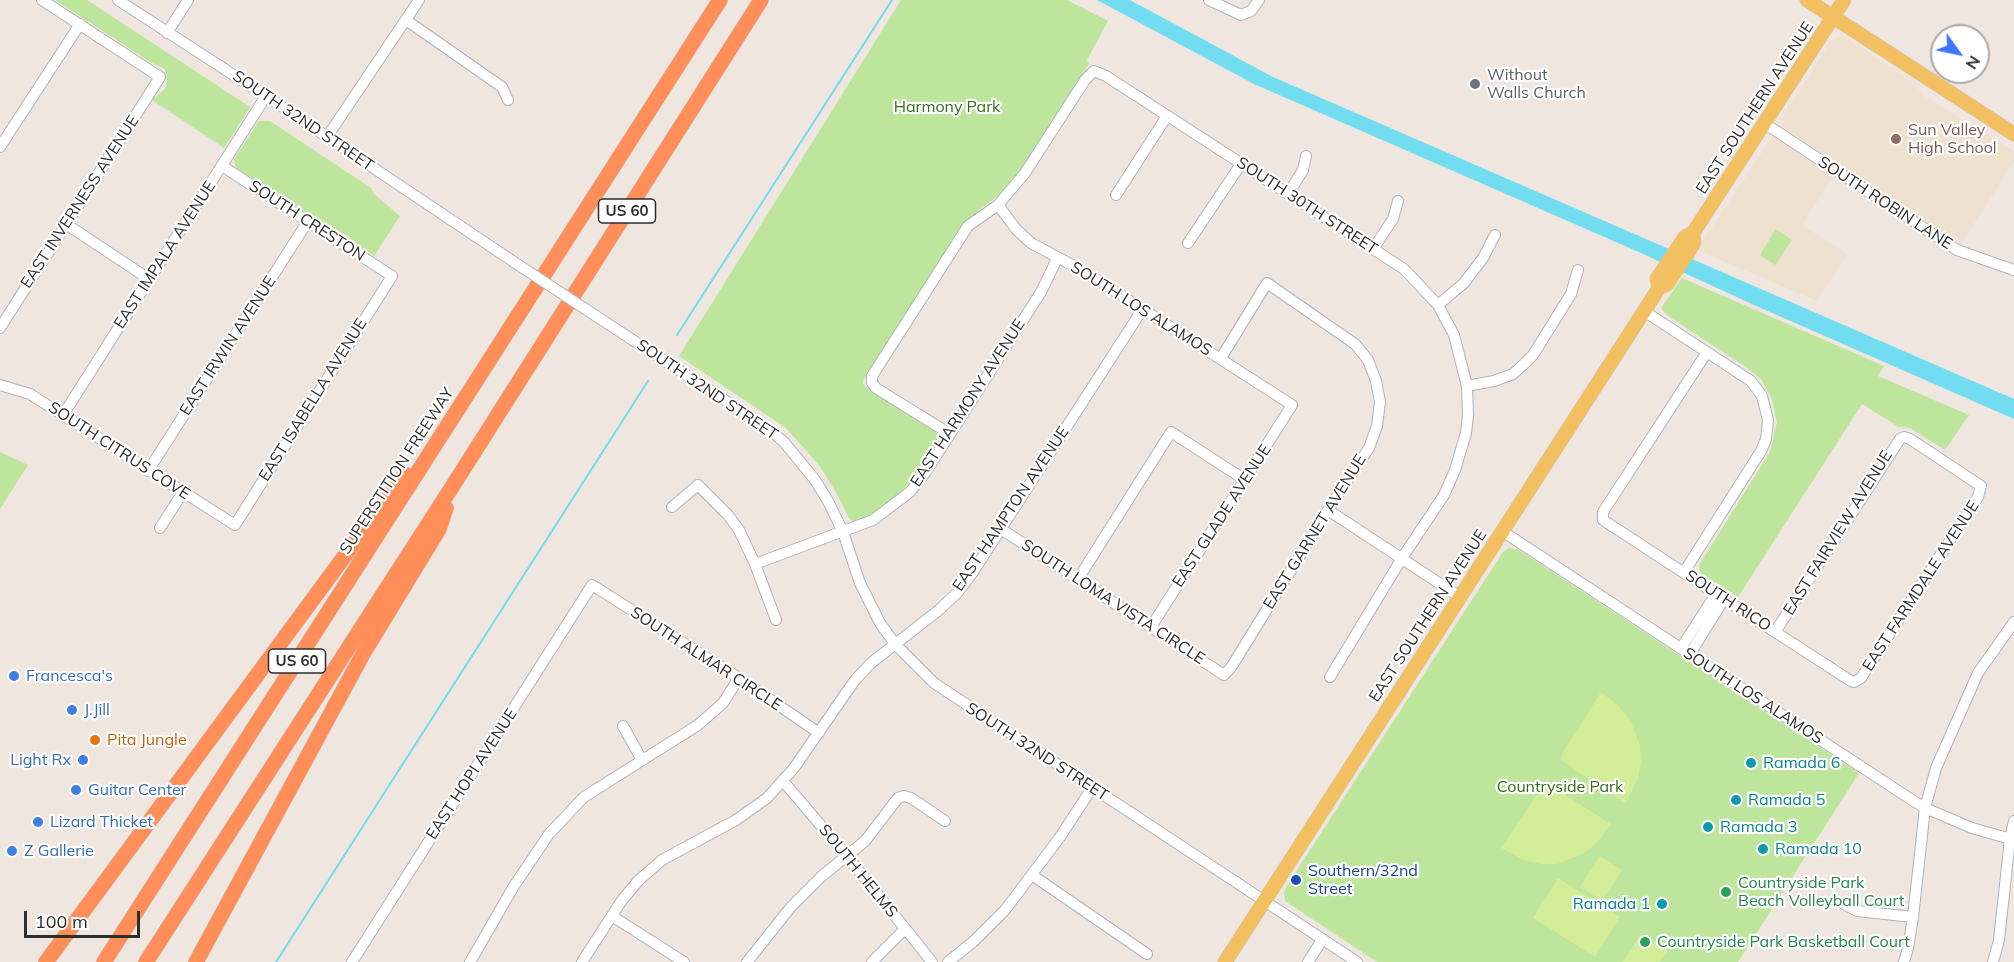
<!DOCTYPE html>
<html>
<head>
<meta charset="utf-8">
<style>
  body { margin:0 }
  #map { position:relative; width:2014px; height:962px; overflow:hidden; background:#eee6df; font-family:Mulish,sans-serif }
  canvas { display:block }
  .north { position:absolute; left:1930px; top:24px; width:60px; height:60px; box-sizing:border-box; background:#fff; border:2px solid #ababab; border-radius:50%; rotate:123deg; font-size:16px; font-weight:700; line-height:24px; text-align:center; color:#2d2d2d }
  .north::after { content:''; display:block; margin:auto; width:21px; height:27px; background:#3f77fc; clip-path:polygon(50% 0,100% 100%,50% 72%,0 100%) }
  .scale { position:absolute; left:24px; top:911px; width:116px; height:27px; box-sizing:border-box; border:3px solid #2d2d2d; border-top:0; padding-left:8px; font-size:18px; line-height:21px; white-space:nowrap; color:#2d2d2d; -webkit-text-stroke:4px #fff; paint-order:stroke }
</style>
</head>
<body>
<div id="map">
<canvas width="2014" height="962"></canvas>
<div class="north">N</div>
<div class="scale">100 m</div>
</div>
<script>
const g = document.querySelector('canvas').getContext('2d');
g.lineJoin = 'round';
function fillPath(path, color) {
  g.fillStyle = color;
  g.fill(path, 'evenodd');
}
function toPath(rows) {
  const path = new Path2D();
  for (const r of rows) {
    path.moveTo(r[0], r[1]);
    for (let i = 2; i < r.length; i += 2) path.lineTo(r[i], r[i + 1]);
  }
  return path;
}
function trace(path, color, width, dash) {
  g.strokeStyle = color;
  g.lineWidth = width;
  g.lineCap = dash ? 'butt' : 'round';
  g.setLineDash(dash || []);
  g.stroke(path);
}
function drawText(font, color, halo, rows, align = 'center') {
  g.font = font + ' Mulish,sans-serif';
  g.lineWidth = 4.5;
  g.setLineDash([]);
  g.textBaseline = 'middle';
  g.strokeStyle = halo;
  g.fillStyle = color;
  for (const [text, x, y, turn = 0] of rows) {
    g.save();
    g.translate(x, y);
    g.rotate((+turn || 0) * Math.PI / 180);
    g.textAlign = isNaN(turn) ? turn : align;
    if (halo) g.strokeText(text, 0, 0);
    g.fillText(text, 0, 0);
    g.restore();
  }
}
fillPath(toPath([
  [1838,36,1847,38,1911,81,1926,97,2014,151,2014,162,1961,244,1781,126,1781,120,1831,41],
  [1772,137,1778,138,1834,175,1802,225,1847,254,1817,301,1697,250]
]), '#efe1cf');
fillPath(toPath([
  [55,0,87,0,250,107,224,148,152,100,165,89,167,80,165,69,150,62],
  [901,0,1067,0,1108,21,1087,60,1089,64,1017,176,1003,192,979,210,959,230,864,379,863,384,866,387,934,430,939,437,916,475,901,492,872,514,854,522,849,518,837,494,819,465,786,428,679,356],
  [259,121,270,121,371,188,374,194,400,216,374,256,236,168,234,159],
  [1776,229,1792,240,1775,265,1760,255],
  [1682,278,1884,366,1878,376,1969,415,1945,450,1910,428,1899,427,1862,404,1738,597,1700,573,1699,565,1770,452,1777,422,1772,399,1761,379,1746,367,1668,316,1661,308],
  [0,452,28,465,0,509],
  [1509,548,1519,550,1859,773,1738,962,1377,962,1285,901,1284,892,1290,881,1503,552]
]), '#bde59c');
fillPath(toPath([
  [1601,692,1619,706,1631,721,1640,746,1641,763,1638,778,1626,804,1561,760,1562,753],
  [1544,784,1551,786,1611,824,1598,842,1583,854,1557,864,1541,864,1526,861,1501,848],
  [1599,856,1622,870,1602,901,1580,887],
  [1558,878,1620,917,1595,957,1533,918],
  [1641,934,1668,951,1660,962,1623,962]
]), '#d2ec97');
fillPath(toPath([
  [1097,0,1130,0,1273,77,2014,399,2014,419,1754,305,1641,253,1254,84]
]), '#72ddf0');
trace(toPath([
  [677,335,892,0],
  [276,962,648,381]
]), '#72ddf0', 2);
const minor = toPath([
  [118,0,266,96,517,264],
  [1209,0,1241,15,1251,11,1259,0],
  [406,20,502,87,508,100],
  [167,33,188,0],
  [1764,123,1957,250,2014,270],
  [327,137,419,0],
  [0,147,80,24],
  [1288,194,1303,170,1306,156],
  [1116,195,1167,116],
  [998,205,1016,229,1031,243,1085,272,1292,405,1151,627],
  [66,224,149,279],
  [1188,243,1241,164],
  [1373,249,1393,219,1398,201],
  [1438,305,1464,283,1483,258,1495,235],
  [1644,311,1751,381,1762,396,1768,420,1766,439,1761,451,1684,572],
  [596,316,766,427,784,442,815,480,828,501,843,532,860,583,880,623,895,644,934,683,1357,962],
  [0,328,160,77,42,0],
  [1707,352,1603,512,1603,520,1724,599,1851,681,1854,682,1861,678,1978,497,1981,486,1910,439,1904,437,1900,439,1775,632],
  [0,385,30,394,235,525,392,276,222,166],
  [1467,386,1494,381,1513,374,1523,365,1533,355,1571,294,1578,270],
  [63,415,266,96],
  [950,434,876,388,872,383,872,376,968,226,998,205,1025,173,1085,80,1094,71,1106,76,1404,269,1438,305,1454,335,1467,386,1468,415,1466,433,1455,470,1444,495,1402,558,1330,677],
  [148,471,308,221],
  [672,507,698,485,728,515,739,530,755,564,776,620],
  [1328,510,1460,597],
  [160,528,183,492],
  [1001,529,1224,675,1232,666,1328,510,1369,448,1377,426,1380,402,1376,381,1368,360,1355,344,1267,283,1221,358],
  [1502,531,1912,800,1925,808,1972,828,2014,840],
  [755,564,873,520,910,492,925,473,1041,292,1057,259],
  [1078,579,1171,432,1245,480],
  [1681,648,1716,594],
  [1690,654,1724,599],
  [623,726,642,760],
  [783,781,847,856,932,962],
  [1032,875,1147,954],
  [1844,904,1857,911,1913,917],
  [612,916,684,962],
  [352,962,592,585,739,678,819,733],
  [470,962,514,886,549,834,584,797,698,725,723,703,739,678],
  [582,962,622,900,639,880,662,860,736,820,767,798,794,768,855,680,871,663,939,610,958,592,973,572,1142,310],
  [747,962,790,908,822,876,865,841,898,798,904,796,911,798,945,821],
  [872,962,905,929],
  [948,962,974,941,1005,910,1060,837,1092,788],
  [1308,962,1322,940],
  [1904,962,1908,948,1913,917,1925,808,1936,768,1978,673,2014,622],
  [1993,962,1999,940,2010,839,2014,821]
]);
const major = toPath([
  [1807,0,2014,134],
  [1659,288,1657,279,1685,237,1693,233,1844,0],
  [1225,962,1659,288,1667,284,1689,251,1694,242,1693,233]
]);
const highway = toPath([
  [46,962,405,474],
  [104,962,720,0],
  [146,962,452,487,761,0],
  [196,962,364,652,439,529,446,508]
]);
trace(minor, '#afb3bd', 12);
trace(major, '#c8c8c8', 15);
trace(highway, '#c8c8c8', 16);
trace(minor, '#fff', 10);
trace(major, '#f2c060', 14);
trace(highway, '#ff8e59', 15);
const minorBridge = toPath([
  [517,264,596,316]
]);
trace(minorBridge, '#afb3bd', 12, []);
trace(minorBridge, '#fff', 10);
for (const [x, y, r, color] of [
  [1475,84,6,"#6b7280"],
  [1896,139,6,"#8d6e63"],
  [14,676,6,"#3f7fe0"],
  [72,710,6,"#3f7fe0"],
  [95,740,6,"#e8710a"],
  [83,760,6,"#3f7fe0"],
  [1751,763,6,"#0f9aa8"],
  [76,790,6,"#3f7fe0"],
  [1736,800,6,"#0f9aa8"],
  [38,822,6,"#3f7fe0"],
  [1708,827,6,"#0f9aa8"],
  [1763,849,6,"#0f9aa8"],
  [12,851,6,"#3f7fe0"],
  [1296,880,6,"#1a4fb4"],
  [1726,892,6,"#2e9e5b"],
  [1662,904,6,"#0f9aa8"],
  [1645,942,6,"#2e9e5b"]
]) {
  const dot = new Path2D();
  dot.arc(x, y, r, 0, 2 * Math.PI);
  g.fillStyle = color;
  g.fill(dot);
  trace(dot, '#fff', 2);
}
for (const [x, y, w] of [
  [627,211,57],
  [297,661,57]
]) {
  const box = new Path2D();
  box.roundRect(x - w / 2, y - 12, w, 24, 4.5);
  g.fillStyle = '#fff';
  g.fill(box);
  trace(box, '#2d2d2d', 1.5);
}
drawText('bold 15px', '#2d2d2d', null, [
  ["US 60",627,211],
  ["US 60",297,661]
]);
drawText('16px', '#5b616d', '#fff', [
  ["Without",1487,75],
  ["Walls Church",1487,93]
], 'left');
drawText('16px', '#356c1a', '#fff', [
  ["Harmony Park",947,107],
  ["Countryside Park",1560,787]
]);
drawText('16px', '#2d2d2d', '#fff', [
  ["EAST SOUTHERN AVENUE",1755,108,-57],
  ["SOUTH 32ND STREET",303,121,34],
  ["EAST INVERNESS AVENUE",80,202,-57],
  ["SOUTH ROBIN LANE",1885,203,33],
  ["SOUTH 30TH STREET",1307,206,33],
  ["SOUTH CRESTON",307,221,33],
  ["EAST IMPALA AVENUE",165,255,-57],
  ["SOUTH LOS ALAMOS",1141,309,32],
  ["EAST IRWIN AVENUE",228,346,-57],
  ["SOUTH 32ND STREET",707,390,34],
  ["EAST ISABELLA AVENUE",313,400,-58],
  ["EAST HARMONY AVENUE",968,403,-57],
  ["SOUTH CITRUS COVE",119,451,33],
  ["SUPERSTITION FREEWAY",397,471,-57],
  ["EAST HAMPTON AVENUE",1011,509,-56],
  ["EAST GLADE AVENUE",1222,516,-57],
  ["EAST GARNET AVENUE",1315,532,-58],
  ["EAST FAIRVIEW AVENUE",1838,533,-58],
  ["EAST FARMDALE AVENUE",1921,586,-57],
  ["SOUTH RICO",1728,601,33],
  ["SOUTH LOMA VISTA CIRCLE",1113,602,33],
  ["EAST SOUTHERN AVENUE",1428,616,-57],
  ["SOUTH ALMAR CIRCLE",706,659,33],
  ["SOUTH LOS ALAMOS",1753,696,33],
  ["SOUTH 32ND STREET",1037,752,33],
  ["EAST HOPI AVENUE",472,774,-57],
  ["SOUTH HELMS",858,871,51]
]);
drawText('16px', '#785e54', '#fff', [
  ["Sun Valley",1908,130],
  ["High School",1908,148]
], 'left');
drawText('16px', '#366cbe', '#fff', [
  ["Francesca's",26,676],
  ["J.Jill",84,710],
  ["Light Rx",71,760,"right"],
  ["Guitar Center",88,790],
  ["Lizard Thicket",50,822],
  ["Z Gallerie",24,851]
], 'left');
drawText('16px', '#c56008', '#fff', [
  ["Pita Jungle",107,740]
], 'left');
drawText('16px', '#0d838f', '#fff', [
  ["Ramada 6",1763,763],
  ["Ramada 5",1748,800],
  ["Ramada 3",1720,827],
  ["Ramada 10",1775,849],
  ["Ramada 1",1650,904,"right"]
], 'left');
drawText('16px', '#164399', '#fff', [
  ["Southern/32nd",1308,871],
  ["Street",1308,889]
], 'left');
drawText('16px', '#27864d', '#fff', [
  ["Countryside Park",1738,883],
  ["Beach Volleyball Court",1738,901],
  ["Countryside Park Basketball Court",1657,942]
], 'left');
</script>
</body>
</html>
